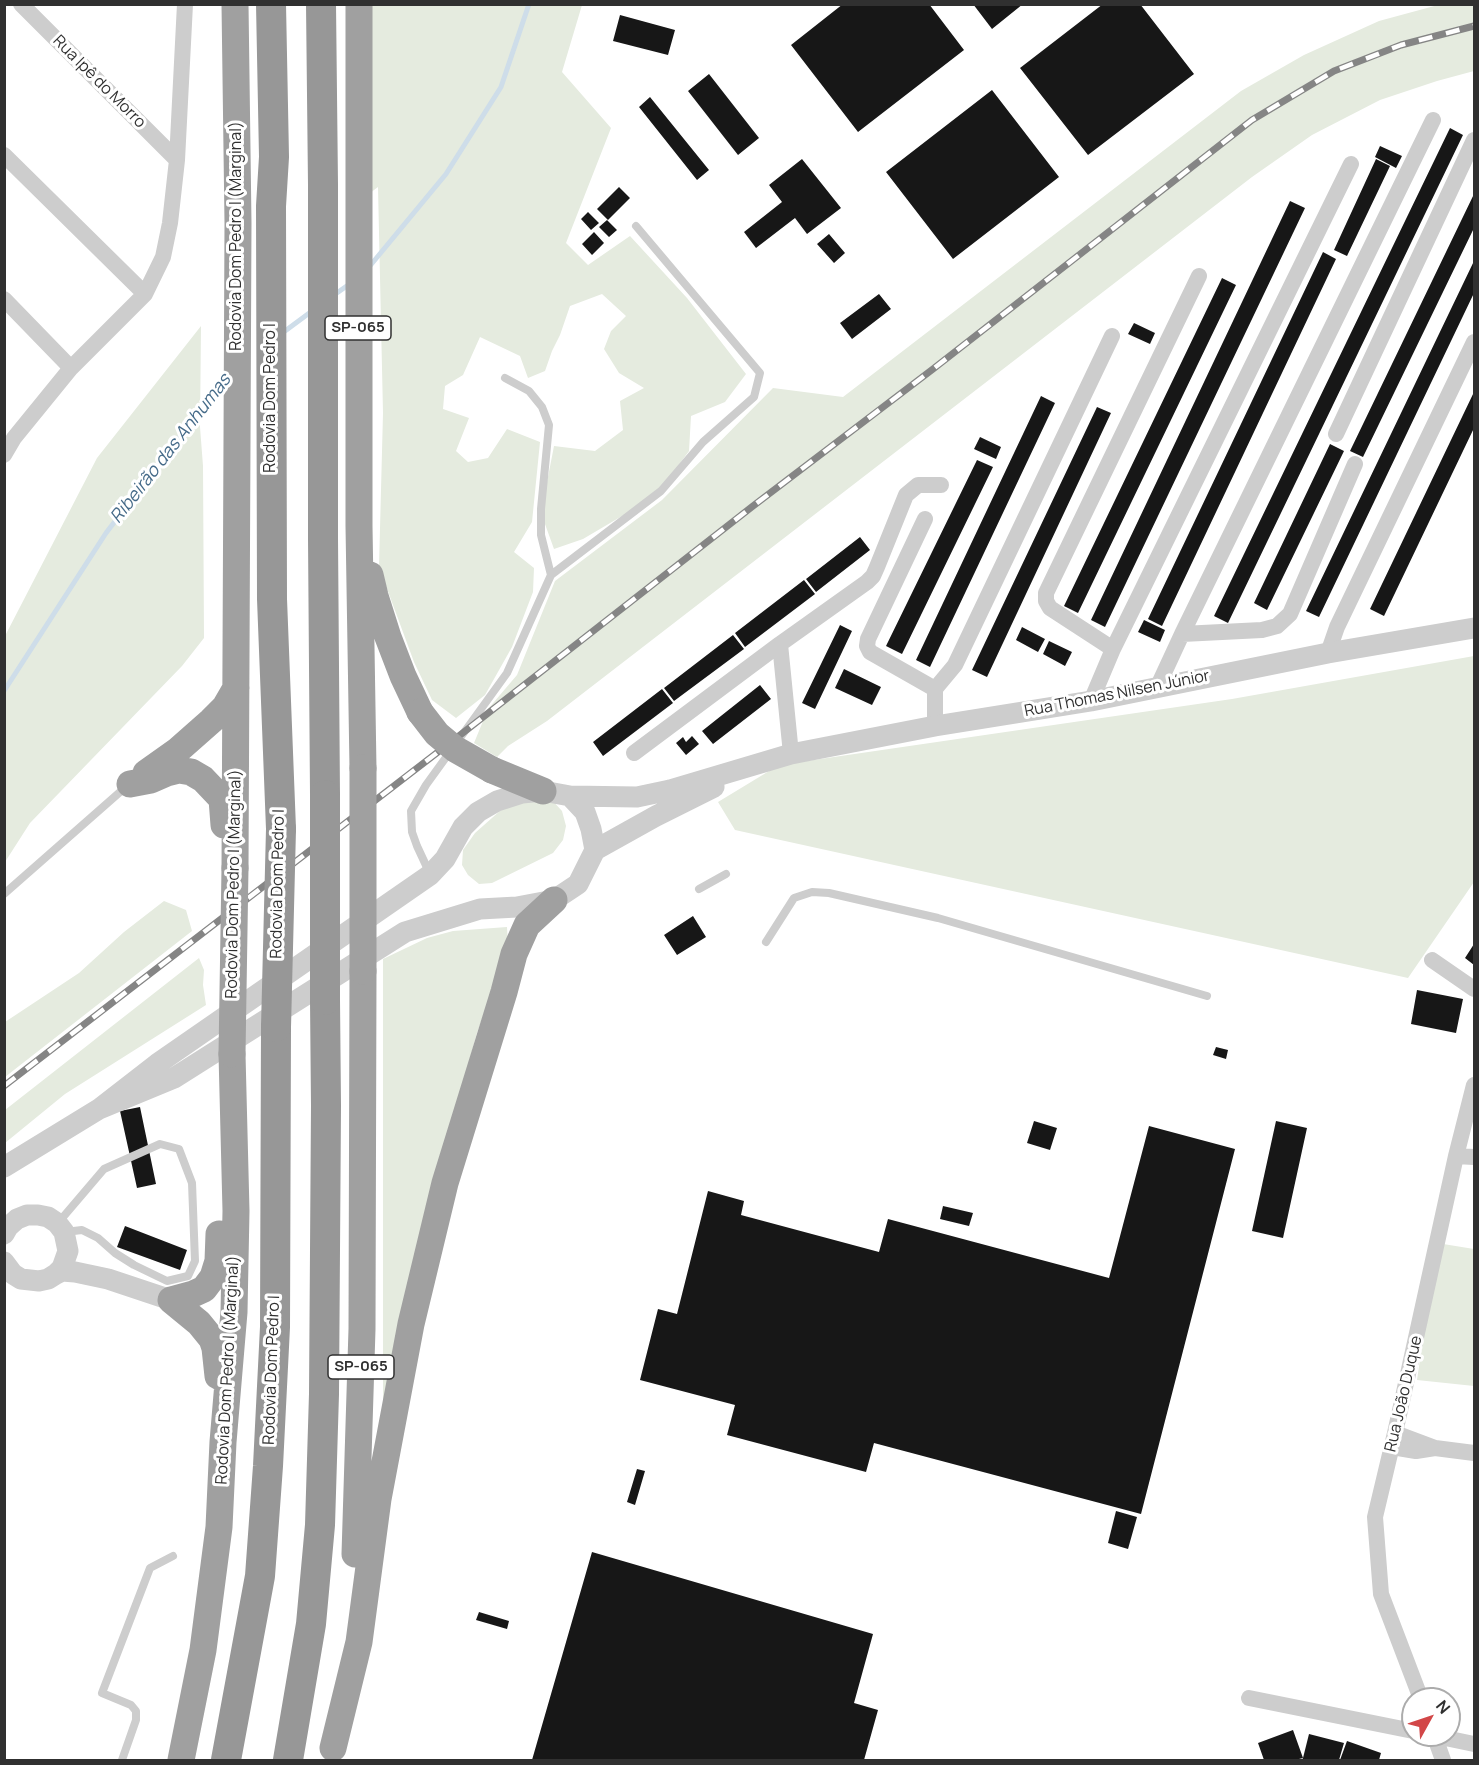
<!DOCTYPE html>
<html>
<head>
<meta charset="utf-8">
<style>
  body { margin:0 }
  #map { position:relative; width:1479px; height:1765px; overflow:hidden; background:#fff; font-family:Manrope,sans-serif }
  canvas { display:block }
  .frame { position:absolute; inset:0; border:6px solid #303030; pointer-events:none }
  .north { position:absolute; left:1401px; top:1687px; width:60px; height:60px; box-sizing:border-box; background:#fff; border:2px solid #acacac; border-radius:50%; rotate:50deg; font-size:16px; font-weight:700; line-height:24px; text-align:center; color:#303030 }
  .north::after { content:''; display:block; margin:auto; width:21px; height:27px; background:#d24748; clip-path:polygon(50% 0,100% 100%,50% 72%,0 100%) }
</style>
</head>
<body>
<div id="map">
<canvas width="1479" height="1765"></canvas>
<div class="frame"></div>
<div class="north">N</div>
</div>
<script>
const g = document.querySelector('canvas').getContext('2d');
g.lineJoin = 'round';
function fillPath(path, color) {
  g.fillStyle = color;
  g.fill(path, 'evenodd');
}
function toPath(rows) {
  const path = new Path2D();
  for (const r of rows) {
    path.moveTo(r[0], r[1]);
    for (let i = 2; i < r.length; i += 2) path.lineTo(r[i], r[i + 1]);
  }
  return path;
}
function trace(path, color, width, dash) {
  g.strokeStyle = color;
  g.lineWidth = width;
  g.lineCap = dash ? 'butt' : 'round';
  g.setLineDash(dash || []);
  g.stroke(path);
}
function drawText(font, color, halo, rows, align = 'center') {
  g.font = font + ' Manrope,sans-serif';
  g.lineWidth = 6;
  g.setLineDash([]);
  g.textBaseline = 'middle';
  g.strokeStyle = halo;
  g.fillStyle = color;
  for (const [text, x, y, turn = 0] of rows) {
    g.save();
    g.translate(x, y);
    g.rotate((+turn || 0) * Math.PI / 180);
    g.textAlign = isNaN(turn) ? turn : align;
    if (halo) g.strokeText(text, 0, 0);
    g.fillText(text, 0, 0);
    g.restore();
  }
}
fillPath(toPath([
  [358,5,582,5,562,72,611,128,566,243,588,265,630,236,687,298,746,374,725,402,691,416,689,451,656,496,583,539,554,549,541,513,554,446,595,451,623,430,620,401,644,388,619,373,604,349,611,331,626,316,602,294,570,306,560,335,552,351,545,371,528,378,520,356,480,337,463,375,445,386,443,409,469,418,456,451,468,462,488,458,507,429,540,442,532,522,514,552,534,568,533,592,512,647,485,695,456,718,432,700,414,662,379,567,383,413,378,187,358,202],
  [1438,5,1474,5,1474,71,1437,81,1380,100,1312,135,1252,177,547,721,508,746,497,757,474,743,488,709,517,675,555,581,662,500,773,388,843,397,1241,91,1304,55,1379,21],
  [201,326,200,427,203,466,204,638,182,666,30,823,5,862,5,636,97,458],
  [1474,656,1474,882,1408,978,735,830,718,802,779,765,1232,699],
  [551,799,562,811,566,826,563,840,553,853,492,883,479,884,468,875,462,865,463,850,475,833,501,810,519,800],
  [164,901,186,910,192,931,5,1077,5,1022,79,973,124,932],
  [507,927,508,946,477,1033,447,1140,383,1426,383,959,427,938,453,931],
  [199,958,204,970,203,985,206,1005,65,1094,5,1143,5,1110],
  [1437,1243,1474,1249,1474,1386,1417,1380]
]), '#e5ebdf');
trace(toPath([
  [369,267,446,174,501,87,529,4],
  [334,295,351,283],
  [281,334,312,311],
  [4,691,106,533,228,374]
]), '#cedde9', 5);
fillPath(toPath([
  [843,4,929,4,964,50,858,132,791,45],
  [973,4,1023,4,992,29],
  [1103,4,1140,4,1194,74,1088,155,1020,68],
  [620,15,675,30,668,55,613,41],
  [709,74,759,138,738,155,688,91],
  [992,90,1059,177,953,259,886,172],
  [650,97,709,170,697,180,639,107],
  [1450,128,1463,135,1228,623,1214,616],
  [1380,146,1402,156,1396,168,1375,157],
  [802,159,841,208,807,234,795,218,756,248,744,232,782,202,769,185],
  [1376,159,1390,166,1347,256,1334,250],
  [619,187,630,198,608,220,597,209],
  [1474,194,1474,228,1363,457,1350,451],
  [1290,201,1305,208,1105,627,1091,620],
  [588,212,599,223,591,230,581,219],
  [607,220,617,230,609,237,599,227],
  [594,232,604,243,592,255,582,244],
  [829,234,845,253,834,263,817,244],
  [1323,252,1336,259,1162,626,1148,619],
  [1474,261,1474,293,1319,617,1306,611],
  [1222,278,1236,285,1078,613,1064,606],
  [879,294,891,309,852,339,840,323],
  [1134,323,1155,333,1150,344,1128,334],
  [1474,392,1474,428,1384,616,1370,609],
  [1041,396,1055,403,930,667,916,660],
  [1097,407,1111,413,987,677,972,670],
  [980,437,1001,447,996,459,974,449],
  [1330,444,1344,451,1267,610,1254,603],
  [977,460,993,467,902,654,886,646],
  [860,537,870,550,816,592,806,579],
  [804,580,815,594,745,647,735,633],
  [1144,620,1165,630,1160,642,1138,632],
  [840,625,852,631,815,709,802,703],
  [1022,627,1045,639,1038,652,1016,640],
  [733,635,744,649,674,701,664,688],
  [1049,641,1072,652,1065,666,1043,654],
  [844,669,881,687,872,705,835,688],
  [760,685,771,699,713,744,702,731],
  [662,689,673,703,603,756,593,742],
  [692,736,699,744,686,755,676,743,683,737,686,742],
  [693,916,706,937,677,955,664,935],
  [1474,944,1474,965,1465,958],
  [1417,990,1463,999,1456,1033,1411,1024],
  [1216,1047,1228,1050,1226,1059,1213,1055],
  [140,1107,156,1184,137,1188,120,1111],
  [1034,1121,1057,1128,1050,1150,1027,1143],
  [1276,1121,1307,1128,1283,1238,1252,1231],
  [1149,1126,1235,1149,1141,1514,874,1443,866,1472,727,1435,735,1405,640,1380,658,1309,677,1314,708,1191,744,1201,741,1215,879,1252,888,1219,1109,1278],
  [943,1206,973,1213,969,1226,940,1219],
  [125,1226,187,1250,180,1270,117,1247],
  [637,1469,645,1471,635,1505,627,1502],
  [1116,1511,1137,1517,1128,1549,1108,1543],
  [592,1552,873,1634,854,1703,878,1710,864,1760,532,1760],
  [479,1612,509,1621,507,1629,476,1620],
  [1293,1730,1303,1758,1309,1734,1344,1743,1339,1760,1302,1760,1303,1758,1295,1760,1264,1760,1258,1743],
  [1347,1741,1381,1753,1379,1760,1340,1760]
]), '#171717');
trace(toPath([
  [505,378,529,391,542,407,549,425,541,509,541,535,551,575],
  [430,874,417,846,412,832,411,811,426,785,507,673,551,575,661,491,703,442,754,397,760,373,636,226],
  [699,889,726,874],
  [4,894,128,785],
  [766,942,794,898,812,892,829,893,938,918,1207,996],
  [58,1223,104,1169,160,1144,179,1149,192,1183,195,1261,188,1276,167,1281,134,1265,115,1253,98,1238,82,1230,65,1232],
  [122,1760,136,1720,136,1711,131,1705,102,1693,150,1568,173,1556]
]), '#cdcdcd', 8);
trace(toPath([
  [21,4,177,160],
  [4,155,145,294],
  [4,299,71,368],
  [1336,434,1474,140],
  [4,455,14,438,71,368,145,294,163,257,170,223,177,160,185,4],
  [1355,464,1290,614,1277,626,1262,630,1182,634,1433,120],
  [925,519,868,639,867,646,870,652,935,689],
  [780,644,791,754],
  [1113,649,1050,608,1046,601,1046,593,1199,276],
  [1328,653,1337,627,1474,342],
  [1157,688,1182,634],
  [1091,701,1113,649,1351,164],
  [935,726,935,689,955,665,1112,336],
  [634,753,780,644,867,582,873,576,877,567,906,495,918,485,941,485],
  [1432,960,1474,989],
  [1456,1156,1474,1157],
  [1395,1433,1435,1448],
  [1392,1447,1416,1451,1435,1448,1474,1453],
  [1249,1698,1413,1731],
  [1421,1699,1381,1594,1375,1517,1395,1433,1456,1156,1474,1085],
  [1431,1735,1474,1744],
  [1434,1735,1443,1760]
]), '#cdcdcd', 16);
trace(toPath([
  [570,796,585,812,591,829,595,850],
  [99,1109,157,1064,430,875,445,859,463,827,478,812,497,801,522,793,543,791,570,796,637,797,670,790,791,754,935,726,1091,701,1328,653,1474,628],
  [4,1167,99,1109,174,1078,405,932,480,909,517,907,554,900,578,884,595,850,656,816,714,787],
  [4,1234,8,1227,17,1219,27,1215,38,1215,48,1217,57,1223,64,1232,68,1251,62,1268,56,1274,48,1279,39,1281,21,1279,13,1274,4,1262],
  [56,1274,62,1271,75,1272,108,1279,171,1300]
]), '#cdcdcd', 21);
trace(toPath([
  [359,4,359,526,363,768],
  [370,575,375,596,388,637,403,676,420,712],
  [492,770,543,791],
  [146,773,177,751,211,721,225,707,236,688],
  [130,784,151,780,167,773,179,770,191,772,203,779,222,799,224,825],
  [235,868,238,223,235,4],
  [171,1300,193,1294,204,1289,213,1277,218,1261,219,1234],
  [171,1300,199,1323,212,1339,215,1348,218,1376],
  [355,1554,362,1329,363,971],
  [333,1748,359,1642,378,1499,411,1324,445,1183,504,992,514,954,527,925,554,900],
  [181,1760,203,1650,219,1527,223,1442,234,1312,236,1211,232,1054]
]), '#a0a0a0', 27);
trace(toPath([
  [271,4,274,157,271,206,272,599,281,829],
  [321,4,323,185,323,538,325,795],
  [226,1760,260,1576,268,1466,275,1327,276,1027],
  [288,1760,311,1624,320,1525,324,1394,326,1106,325,1000]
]), '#979797', 30);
const rail = toPath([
  [4,1086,464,732,753,506,933,369,1252,120,1334,71,1401,45,1474,26]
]);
trace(rail, '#858585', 7);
trace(rail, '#fff', 4.5, [14]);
trace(toPath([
  [420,712,437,734,455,749,492,770],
  [363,971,363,768],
  [232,1054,235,868]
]), '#a0a0a0', 27);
trace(toPath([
  [325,1000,325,795],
  [276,1027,281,829]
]), '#979797', 30);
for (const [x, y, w] of [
  [358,328,66],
  [361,1367,66]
]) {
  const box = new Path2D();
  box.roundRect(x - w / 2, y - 12, w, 24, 4.5);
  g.fillStyle = '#fff';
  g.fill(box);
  trace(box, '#303030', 1.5);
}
drawText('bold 15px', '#303030', null, [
  ["SP-065",358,328],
  ["SP-065",361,1367]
]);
drawText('16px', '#303030', '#fff', [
  ["Rua Ipê do Morro",99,82,45],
  ["Rodovia Dom Pedro I (Marginal)",237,236,-90],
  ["Rodovia Dom Pedro I",271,398,-90],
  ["Rua Thomas Nilsen Júnior",1117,694,-11],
  ["Rodovia Dom Pedro I (Marginal)",234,884,-89],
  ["Rodovia Dom Pedro I",278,884,-89],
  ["Rodovia Dom Pedro I (Marginal)",228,1370,-87],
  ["Rodovia Dom Pedro I",272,1370,-88],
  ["Rua João Duque",1404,1394,-77]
]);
drawText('italic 18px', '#466b89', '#fff', [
  ["Ribeirão das Anhumas",171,449,-52]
]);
</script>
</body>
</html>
